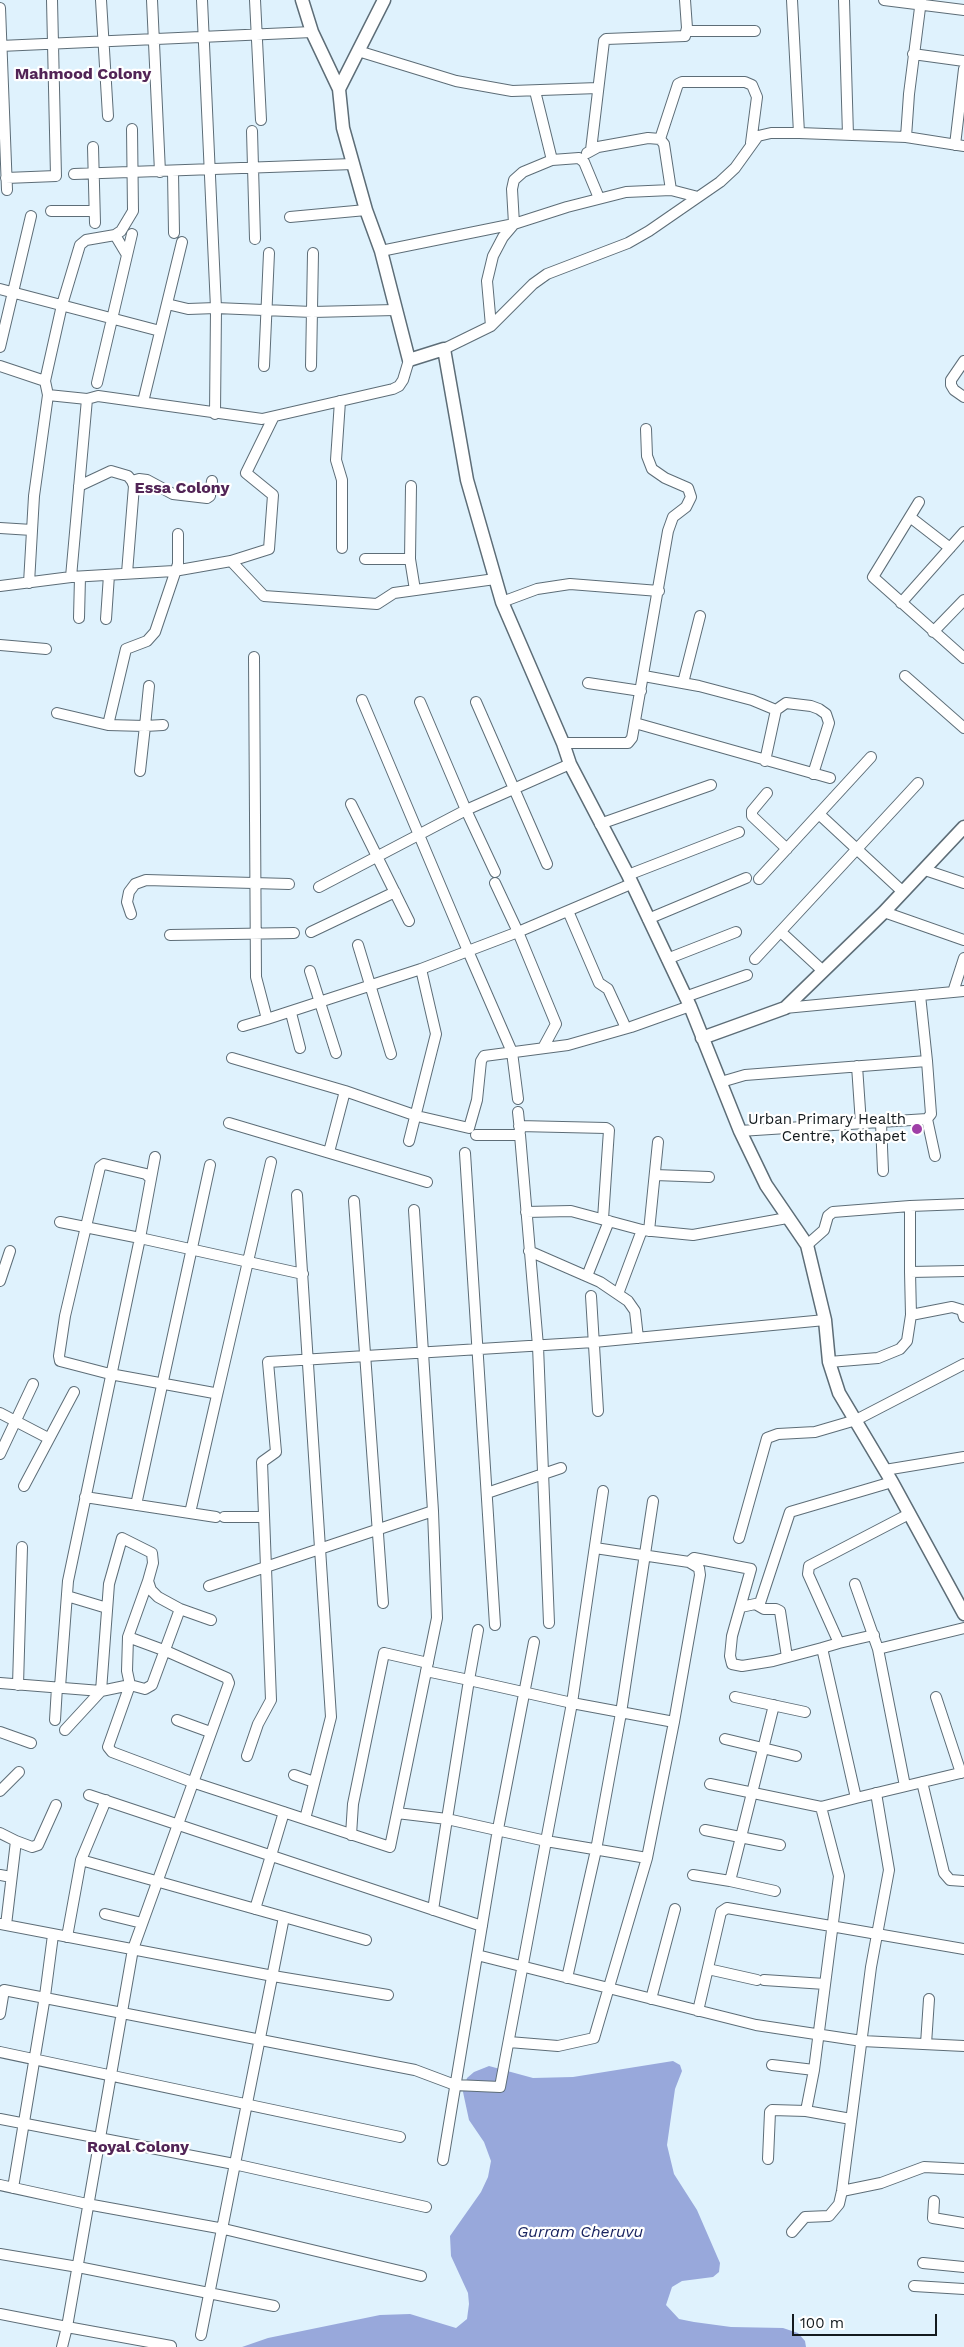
<!DOCTYPE html>
<html>
<head>
<meta charset="utf-8">
<style>
  body { margin:0 }
  #map { position:relative; width:964px; height:2347px; overflow:hidden; background:#dff2fd; font-family:"Work Sans",sans-serif }
  canvas { display:block }
  .scale { position:absolute; left:792px; top:2314px; width:145px; height:22px; box-sizing:border-box; border:2px solid #131a1e; border-top:0; padding-left:6px; font-size:15px; line-height:18px; white-space:nowrap; color:#131a1e; -webkit-text-stroke:4px #fff; paint-order:stroke }
</style>
</head>
<body>
<div id="map">
<canvas width="964" height="2347"></canvas>
<div class="scale">100 m</div>
</div>
<script>
const g = document.querySelector('canvas').getContext('2d');
g.lineJoin = 'round';
function fillPath(path, color) {
  g.fillStyle = color;
  g.fill(path, 'evenodd');
}
function toPath(rows) {
  const path = new Path2D();
  for (const r of rows) {
    path.moveTo(r[0], r[1]);
    for (let i = 2; i < r.length; i += 2) path.lineTo(r[i], r[i + 1]);
  }
  return path;
}
function trace(path, color, width, dash) {
  g.strokeStyle = color;
  g.lineWidth = width;
  g.lineCap = dash ? 'butt' : 'round';
  g.setLineDash(dash || []);
  g.stroke(path);
}
function drawText(font, color, halo, rows, align = 'center') {
  g.font = font + ' "Work Sans",sans-serif';
  g.lineWidth = 4.5;
  g.setLineDash([]);
  g.textBaseline = 'middle';
  g.strokeStyle = halo;
  g.fillStyle = color;
  for (const [text, x, y, turn = 0] of rows) {
    g.save();
    g.translate(x, y);
    g.rotate((+turn || 0) * Math.PI / 180);
    g.textAlign = isNaN(turn) ? turn : align;
    if (halo) g.strokeText(text, 0, 0);
    g.fillText(text, 0, 0);
    g.restore();
  }
}
fillPath(toPath([
  [673,2061,680,2065,682,2071,675,2089,667,2145,674,2174,697,2210,720,2263,719,2272,713,2277,682,2281,672,2287,666,2305,679,2319,694,2322,731,2327,783,2328,798,2333,805,2341,806,2347,242,2347,268,2338,380,2315,410,2314,456,2328,467,2319,469,2304,468,2293,451,2256,450,2236,481,2192,488,2177,491,2161,484,2142,469,2120,463,2092,467,2078,474,2072,489,2066,533,2078,573,2077]
]), '#98a8db');
const minor = toPath([
  [101,0,108,116],
  [152,0,160,172],
  [255,0,261,120],
  [792,0,799,133],
  [844,0,848,135],
  [884,0,964,10],
  [0,8,7,190],
  [687,31,755,31],
  [0,46,312,32],
  [358,51,456,81,512,91,598,88],
  [913,54,964,61],
  [535,91,552,160],
  [252,131,255,239],
  [906,137,909,94,921,0],
  [660,139,678,84,682,82,745,82,752,85,757,97,751,143],
  [955,145,964,69],
  [93,147,95,223],
  [591,150,604,41,606,39,685,36,687,28,685,0],
  [587,153,598,147,648,138,660,139,664,144,671,190],
  [173,172,174,233],
  [74,174,353,164],
  [6,178,56,176,52,0],
  [51,211,94,211],
  [290,217,366,210],
  [115,235,127,255],
  [381,251,514,224,567,207,626,192,671,190,698,197],
  [0,289,160,331],
  [167,304,188,309,216,308,202,0],
  [491,326,487,281,493,256,503,237,514,224,512,189,514,180,523,172,552,160,579,158,584,162,599,198],
  [0,347,31,216],
  [444,349,491,326,533,284,547,274,628,243,649,231,720,182,735,168,758,136,771,133,799,133,906,137,964,146],
  [964,361,951,380,951,385,954,390,964,397],
  [0,366,45,381],
  [264,366,269,253],
  [311,366,313,253],
  [97,383,132,234],
  [48,395,45,381,62,305,80,245,86,240,115,235,121,231,133,211,132,129],
  [340,401,336,460,342,480,342,548],
  [143,402,182,242],
  [215,414,216,308,312,312,395,310],
  [132,481,139,479,147,480,173,494,207,498,210,496,212,481],
  [79,486,111,471,128,476,132,481,134,486,127,573],
  [919,502,873,577,964,658],
  [910,517,950,548],
  [0,528,32,530],
  [365,559,410,559,411,486],
  [410,559,415,590],
  [231,561,264,596,377,604,394,593,495,579],
  [71,577,87,399,98,396,262,419,393,389,399,386,403,380,409,360],
  [29,583,34,496,48,395,87,399],
  [0,586,71,577,174,571,231,561,269,549,273,495,246,473,273,418],
  [502,602,537,589,570,584,659,591],
  [901,603,964,532],
  [79,618,80,577],
  [106,619,109,575],
  [933,632,964,600],
  [0,645,46,649],
  [254,657,256,977,267,1019,421,969],
  [644,676,699,686,752,700,776,710],
  [905,676,964,728],
  [588,683,641,691],
  [683,683,700,616],
  [149,686,145,726,163,725],
  [362,700,468,951,421,969,436,1034,409,1141],
  [420,702,466,810,495,872],
  [476,702,547,864],
  [57,713,108,725,145,726,140,771],
  [635,723,830,778],
  [108,725,126,649,147,641,155,632,178,564,178,534],
  [563,743,628,743,632,738,668,531,673,517,686,507,691,497,688,488,665,478,652,469,647,456,646,429],
  [765,761,776,710,786,703,811,706,819,709,826,714,829,723,813,774],
  [767,793,752,811,752,816,787,849],
  [351,804,409,921],
  [819,814,903,892],
  [600,824,711,785],
  [925,870,964,883],
  [628,875,739,832],
  [759,879,871,757],
  [495,883,518,932,468,951,512,1052,518,1099],
  [319,887,466,810,570,764],
  [568,911,599,983,608,989,626,1028],
  [884,912,964,940],
  [131,914,127,902,129,892,135,884,146,880,289,884],
  [648,919,746,878],
  [311,932,395,892],
  [782,933,823,971],
  [170,935,294,933],
  [358,945,391,1054],
  [667,959,736,932],
  [755,959,918,783],
  [310,971,336,1053],
  [953,992,964,958],
  [685,997,747,975],
  [785,1008,964,991],
  [291,1013,300,1048],
  [243,1026,267,1019],
  [543,1048,556,1024,518,932,631,884],
  [232,1058,345,1091,417,1116,469,1128,477,1100,481,1061,484,1056,568,1045,631,1027,690,1006],
  [857,1066,861,1124],
  [721,1082,745,1075,927,1061,920,995],
  [518,1112,520,1131],
  [927,1119,935,1156],
  [229,1123,427,1182],
  [881,1123,883,1171],
  [519,1126,606,1128,609,1130,603,1219],
  [740,1131,927,1119,931,1114,927,1061],
  [476,1135,520,1135,538,1346,549,1623],
  [329,1152,345,1091],
  [465,1153,495,1625],
  [655,1175,709,1177],
  [151,1179,146,1174,104,1164,100,1167,65,1316,59,1356,60,1361,110,1374,214,1393,218,1391,271,1162],
  [297,1195,331,1717,305,1819],
  [354,1201,383,1603],
  [964,1204,910,1206,910,1272,964,1271],
  [526,1212,571,1211,642,1230,693,1235,787,1218],
  [60,1222,140,1238,155,1157],
  [649,1231,658,1142],
  [807,1245,824,1230,828,1216,833,1212,910,1206],
  [529,1251,600,1282,628,1301,635,1311,638,1338],
  [910,1272,911,1315,952,1307,962,1310,964,1317],
  [587,1276,609,1221],
  [0,1281,10,1251],
  [618,1294,642,1230],
  [591,1296,598,1411],
  [829,1362,878,1358,900,1349,907,1341,911,1315],
  [0,1413,48,1438],
  [0,1454,33,1384],
  [885,1470,964,1457],
  [24,1486,74,1392],
  [487,1493,561,1468],
  [85,1497,216,1517],
  [136,1505,210,1165],
  [190,1513,218,1391],
  [224,1517,264,1517],
  [739,1538,767,1438,778,1434,815,1432,856,1420,964,1364],
  [595,1548,689,1562,699,1568,700,1575,674,1722,647,1858,546,1841,572,1703,674,1722],
  [689,1562,694,1558,751,1569,732,1636,730,1656,732,1664,742,1666,773,1661,822,1648],
  [855,1584,878,1649,964,1628],
  [209,1586,433,1511],
  [67,1596,107,1608],
  [757,1605,764,1609,776,1609,780,1611,787,1657],
  [741,1607,760,1603,790,1512,892,1482],
  [180,1609,211,1620],
  [874,1635,839,1643,808,1574,809,1566,909,1514],
  [839,1643,822,1648,856,1798,964,1772],
  [878,1649,905,1786],
  [426,1671,469,1680,478,1630],
  [0,1683,101,1691,130,1685,145,1689,152,1685,180,1609,158,1597,151,1590,148,1581,128,1637,127,1671,130,1685,108,1747,112,1752,192,1782,390,1847,397,1813,447,1819,433,1910],
  [18,1685,22,1547],
  [60,1687,68,1581,140,1238,303,1274],
  [735,1697,805,1712],
  [936,1697,961,1773],
  [55,1720,57,1687],
  [177,1720,210,1732],
  [65,1730,101,1691,109,1584,122,1538,152,1553,153,1563,148,1581],
  [0,1732,31,1743],
  [725,1739,796,1756],
  [247,1756,258,1724,271,1700,262,1462,276,1452,268,1362,594,1342,825,1320],
  [294,1775,314,1782],
  [922,1782,944,1873,950,1880,964,1881],
  [710,1784,821,1807,856,1798],
  [0,1791,19,1772],
  [89,1795,482,1926],
  [397,1813,437,1618,433,1511,414,1210],
  [705,1830,780,1845],
  [0,1833,16,1841],
  [351,1835,353,1804,384,1653,428,1663],
  [81,1860,366,1940],
  [0,1875,11,1877],
  [693,1875,730,1881,774,1705],
  [730,1881,775,1891],
  [255,1909,284,1812],
  [105,1914,142,1923],
  [0,1924,273,1976,388,1995],
  [6,1925,16,1841,32,1847,38,1845,56,1805],
  [67,1937,81,1860,106,1800],
  [477,1955,756,2025,862,2041,964,2046],
  [708,1969,757,1980],
  [567,1978,596,1850,621,1713,653,1501],
  [764,1980,825,1984],
  [651,1999,675,1909],
  [698,2011,721,1912,727,1908,964,1949],
  [0,2014,4,1990,415,2070,455,2085,500,2087,546,1841,447,1819,469,1680,572,1703,603,1491],
  [509,2042,558,2046,594,2038,647,1858],
  [926,2044,929,1999],
  [0,2052,400,2137],
  [772,2065,814,2070,839,1876,821,1807],
  [806,2111,851,2119],
  [0,2119,234,2164,426,2207],
  [768,2159,770,2112,772,2110,806,2111,814,2070],
  [443,2160,498,1829,534,1642],
  [0,2185,87,2204,224,2229,421,2276],
  [13,2188,45,1996,53,1935],
  [842,2191,881,2183,924,2167,964,2169],
  [934,2201,933,2218,964,2223],
  [792,2232,805,2217,829,2216,839,2204,842,2191,871,1967,889,1870,876,1793],
  [0,2254,78,2267,274,2306],
  [923,2263,964,2267],
  [914,2286,964,2289],
  [0,2314,67,2327,133,1949,229,1683,227,1678,166,1651,128,1637],
  [201,2335,284,1917],
  [62,2347,67,2327,171,2346]
]);
const tertiary = toPath([
  [302,0,312,32,339,89,343,128,366,210,381,251,409,360,444,349,467,480,502,602,563,743,570,764,628,875,690,1006,740,1131,766,1185,807,1245,825,1320,829,1362,839,1393,892,1482,964,1614],
  [339,89,384,0],
  [702,1038,785,1008,884,912,964,827]
]);
trace(minor, '#5d6d77', 12);
trace(tertiary, '#5d6d77', 15);
trace(minor, '#fff', 10);
trace(tertiary, '#fff', 12);
for (const [x, y, r, color] of [
  [917,1129,6,"#9f3fa7"]
]) {
  const dot = new Path2D();
  dot.arc(x, y, r, 0, 2 * Math.PI);
  g.fillStyle = color;
  g.fill(dot);
  trace(dot, '#fff', 2);
}
drawText('15px', '#131a1e', '#fff', [
  ["Urban Primary Health",906,1120],
  ["Centre, Kothapet",906,1137]
], 'right');
drawText('bold 16px', '#522456', '#fff', [
  ["Mahmood Colony",83,74],
  ["Essa Colony",182,488],
  ["Royal Colony",138,2147]
]);
drawText('italic 16px', '#192460', '#fff', [
  ["Gurram Cheruvu",580,2232]
]);
</script>
</body>
</html>
